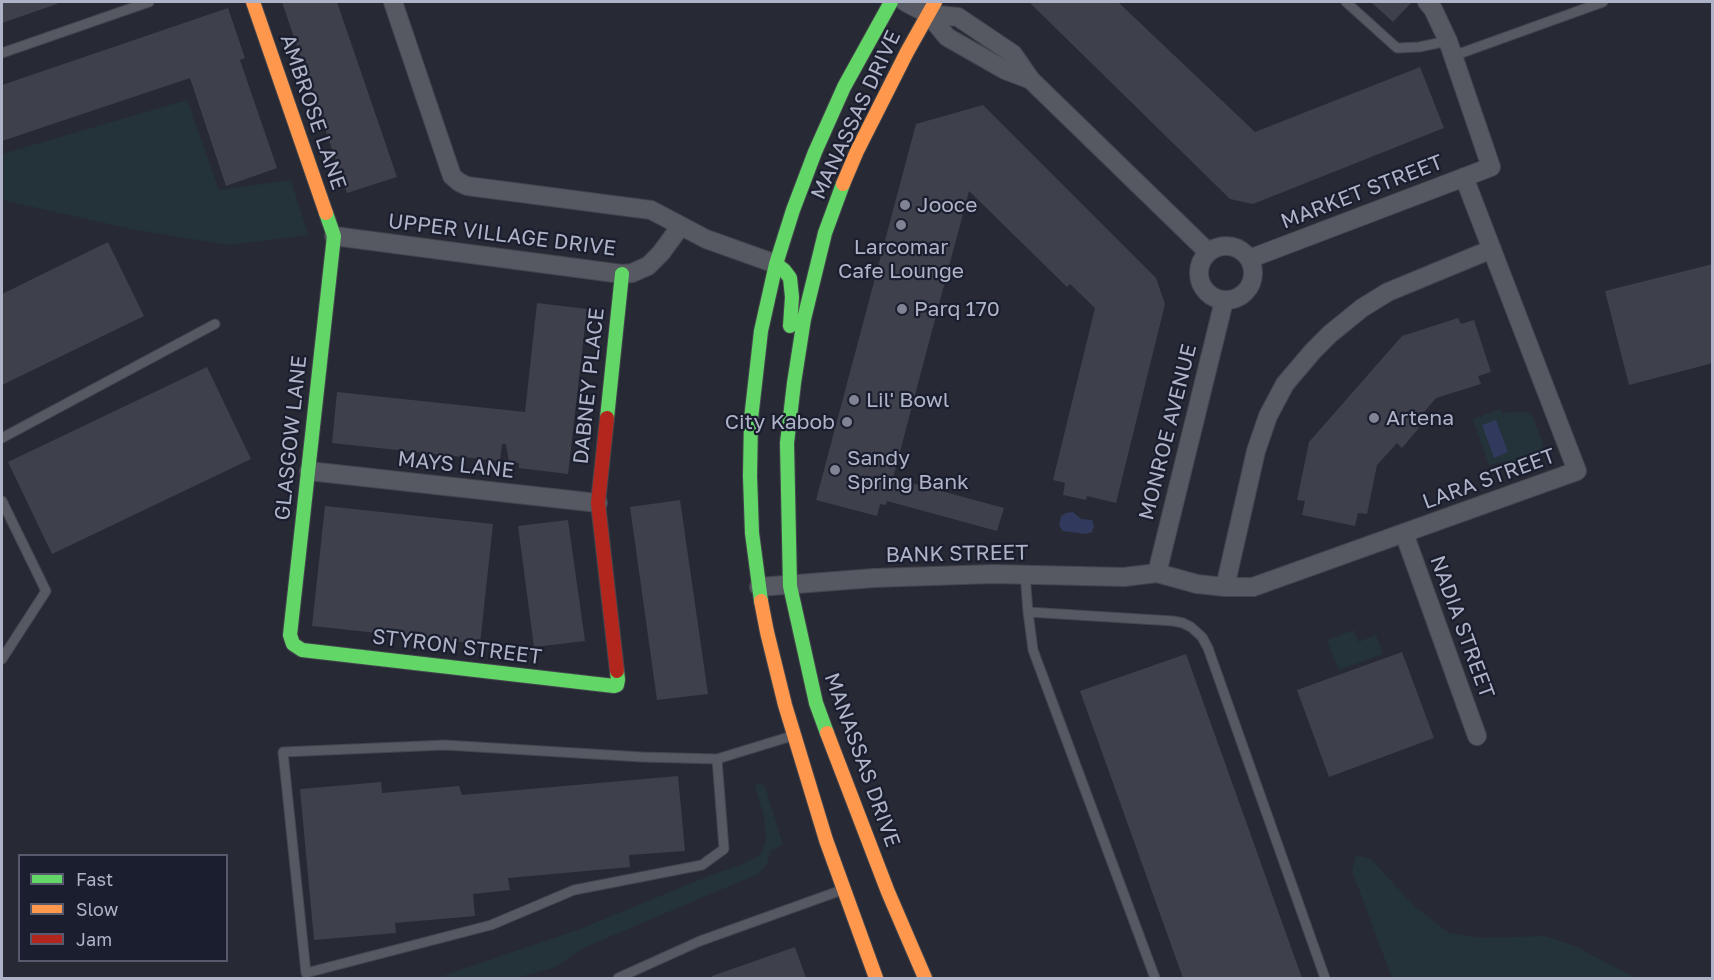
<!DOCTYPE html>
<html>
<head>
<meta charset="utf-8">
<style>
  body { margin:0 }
  #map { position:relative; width:1714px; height:980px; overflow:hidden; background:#272a34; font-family:"Golos Text",sans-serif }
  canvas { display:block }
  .frame { position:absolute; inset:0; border:3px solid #afb3c7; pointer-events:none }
  .legend { position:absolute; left:18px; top:854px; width:210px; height:108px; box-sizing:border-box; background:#1a1e2f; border:2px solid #565a6c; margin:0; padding:8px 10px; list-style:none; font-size:18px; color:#afb3c7 }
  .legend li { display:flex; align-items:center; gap:12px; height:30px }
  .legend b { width:30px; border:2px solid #565a6c }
</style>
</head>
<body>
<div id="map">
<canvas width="1714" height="980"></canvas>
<div class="frame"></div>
<ul class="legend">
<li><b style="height:8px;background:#63d668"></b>Fast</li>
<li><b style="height:8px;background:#ff974d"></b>Slow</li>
<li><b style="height:8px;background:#b3261e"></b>Jam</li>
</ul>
</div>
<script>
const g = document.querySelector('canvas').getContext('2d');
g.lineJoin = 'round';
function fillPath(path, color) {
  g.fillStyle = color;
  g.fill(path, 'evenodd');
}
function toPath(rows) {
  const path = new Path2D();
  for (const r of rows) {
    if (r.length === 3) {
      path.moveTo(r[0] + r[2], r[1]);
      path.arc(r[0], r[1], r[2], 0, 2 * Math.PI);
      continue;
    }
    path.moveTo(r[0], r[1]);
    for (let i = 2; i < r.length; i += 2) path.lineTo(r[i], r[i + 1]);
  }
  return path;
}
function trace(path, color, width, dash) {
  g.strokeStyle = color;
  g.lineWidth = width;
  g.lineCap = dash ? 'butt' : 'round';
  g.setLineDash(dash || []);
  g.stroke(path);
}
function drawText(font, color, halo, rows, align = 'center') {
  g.font = font + ' "Golos Text",sans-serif';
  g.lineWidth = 4.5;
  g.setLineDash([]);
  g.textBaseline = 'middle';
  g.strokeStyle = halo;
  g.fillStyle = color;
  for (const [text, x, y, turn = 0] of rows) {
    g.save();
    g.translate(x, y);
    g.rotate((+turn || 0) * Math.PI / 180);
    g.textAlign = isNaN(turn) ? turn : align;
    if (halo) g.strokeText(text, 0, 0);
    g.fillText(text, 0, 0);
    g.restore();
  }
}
fillPath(toPath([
  [187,100,219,190,291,180,308,235,229,245,131,229,2,200,2,154],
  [1501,409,1503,414,1509,412,1527,412,1533,417,1543,445,1542,455,1540,461,1535,467,1506,477,1501,462,1489,466,1473,419],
  [1354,630,1358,642,1376,635,1383,654,1339,670,1327,640],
  [758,782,765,787,783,845,770,851,767,864,758,874,583,948,556,967,516,978,437,978,580,929,706,877,743,864,760,855,766,841,764,817,755,787],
  [1356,855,1371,859,1414,906,1449,933,1483,938,1545,936,1575,946,1636,978,1392,978,1352,871]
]), '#24323a');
fillPath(toPath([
  [1496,420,1508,452,1494,458,1482,425],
  [1073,512,1081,519,1092,520,1094,526,1092,532,1086,534,1063,531,1059,526,1061,516,1066,513]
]), '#31395c');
fillPath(toPath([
  [2,2,56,2,57,4,2,23],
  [282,2,337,2,397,177,347,193],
  [1029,2,1118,2,1255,132,1420,67,1444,128,1253,204,1230,199],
  [1371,2,1412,2,1393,22],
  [228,8,245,58,240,60,277,168,226,186,190,78,2,141,2,85],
  [983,105,1156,278,1165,304,1116,503,1087,496,1086,500,1063,495,1065,483,1053,480,1095,308,1070,284,1067,287,969,191,893,478,1004,508,997,531,887,501,886,505,880,504,877,516,816,500,916,124],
  [108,242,144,316,2,385,2,294],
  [1713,264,1713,363,1629,385,1605,291],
  [537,303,587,309,568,474,519,468,519,463,509,462,506,444,502,444,500,461,332,443,337,392,525,412],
  [1458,318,1461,324,1474,320,1491,372,1478,376,1481,384,1436,398,1414,424,1419,428,1402,448,1397,443,1377,465,1367,514,1358,513,1355,526,1302,515,1305,501,1297,500,1309,442,1402,336],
  [207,367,251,459,52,554,8,462],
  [680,500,708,694,657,700,630,507],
  [325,506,493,524,480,644,312,626],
  [568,520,585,641,534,647,518,526],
  [1402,652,1434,738,1329,777,1297,690],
  [1186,654,1302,978,1183,978,1080,691],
  [678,776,685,851,629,855,630,867,508,878,510,890,473,894,475,916,395,923,396,933,314,940,300,789,381,782,382,793,459,786,462,795],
  [795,947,806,978,712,978,712,976]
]), '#3e414b');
const lane = toPath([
  [1346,2,1397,48,1419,47,1448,41],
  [2,53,149,2],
  [1453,56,1603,2],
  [2,438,215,324],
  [2,501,46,591,2,659],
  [1025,574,1028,612,1173,621,1183,623,1191,627,1202,637,1208,648,1325,978],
  [1028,612,1033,650,1155,978],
  [717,759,724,849,702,865,574,890,491,925,306,973,283,752,445,745,642,757,717,759,792,736],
  [618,978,700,941,842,890]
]);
const street = toPath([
  [393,2,452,176,459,182,467,186,651,210,706,239,776,264],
  [905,2,928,14,958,17,1013,54,1031,80,1208,252],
  [928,14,947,37,1005,70,1031,80],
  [334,236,622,274,632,273,648,266,661,253,680,227],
  [1226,273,27],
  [1249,259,1491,167,1448,41,1433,9,1427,2],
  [309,471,598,503],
  [1404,533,1477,736],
  [1157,573,1224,301],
  [759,587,874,578,993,574,1124,577,1157,573,1197,584,1225,587,1253,587,1577,471,1464,177],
  [1225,587,1256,451,1268,416,1285,384,1313,351,1330,334,1362,308,1388,292,1492,249]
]);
const fast = toPath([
  [326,213,334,236,290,635,293,644,302,650,614,686,617,685,618,680,617,671],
  [776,264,784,270,790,278,792,297,790,326],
  [607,418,622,274],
  [761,601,752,533,750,476,751,419,761,331,776,264,793,210,815,152,844,87,891,2],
  [827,733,816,703,790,586,787,443,794,383,804,319,825,233,843,184]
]);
const slow = toPath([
  [253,2,326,213],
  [843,184,857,151,907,52,935,2],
  [761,601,767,632,785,705,826,840,876,978],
  [827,733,888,892,925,978]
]);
const jam = toPath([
  [607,418,598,503,617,671]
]);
trace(lane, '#43454d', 11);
trace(street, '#43454d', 20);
trace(fast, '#43454d', 16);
trace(slow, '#43454d', 16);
trace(jam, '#43454d', 16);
trace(lane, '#565862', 9);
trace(street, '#565862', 18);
trace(fast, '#63d668', 14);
trace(slow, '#ff974d', 14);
trace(jam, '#b3261e', 14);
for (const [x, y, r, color] of [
  [905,205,6,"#7f8394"],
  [901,225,6,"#7f8394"],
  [902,309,6,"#7f8394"],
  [854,400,6,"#7f8394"],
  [1374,418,6,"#7f8394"],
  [847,422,6,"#7f8394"],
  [835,470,6,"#7f8394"]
]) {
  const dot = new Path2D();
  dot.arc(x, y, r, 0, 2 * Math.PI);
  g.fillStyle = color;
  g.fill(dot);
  trace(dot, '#1a1e2f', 2);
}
drawText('21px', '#afb3c7', '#1a1e2f', [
  ["AMBROSE LANE",313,112,71],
  ["MANASSAS DRIVE",856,115,-65],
  ["MARKET STREET",1362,192,-21],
  ["UPPER VILLAGE DRIVE",502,235,7],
  ["DABNEY PLACE",589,386,-84],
  ["MONROE AVENUE",1168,432,-76],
  ["GLASGOW LANE",291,438,-84],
  ["MAYS LANE",456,465,6],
  ["LARA STREET",1489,479,-20],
  ["BANK STREET",957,554,-1],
  ["NADIA STREET",1462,627,70],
  ["STYRON STREET",457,647,7],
  ["MANASSAS DRIVE",862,760,70]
]);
drawText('21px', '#afb3c7', '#1a1e2f', [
  ["Jooce",917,205],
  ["Larcomar",901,247,"center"],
  ["Cafe Lounge",901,271,"center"],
  ["Parq 170",914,309],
  ["Lil' Bowl",866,400],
  ["Artena",1386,418],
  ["City Kabob",835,422,"right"],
  ["Sandy",847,458],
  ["Spring Bank",847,482]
], 'left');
</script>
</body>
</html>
